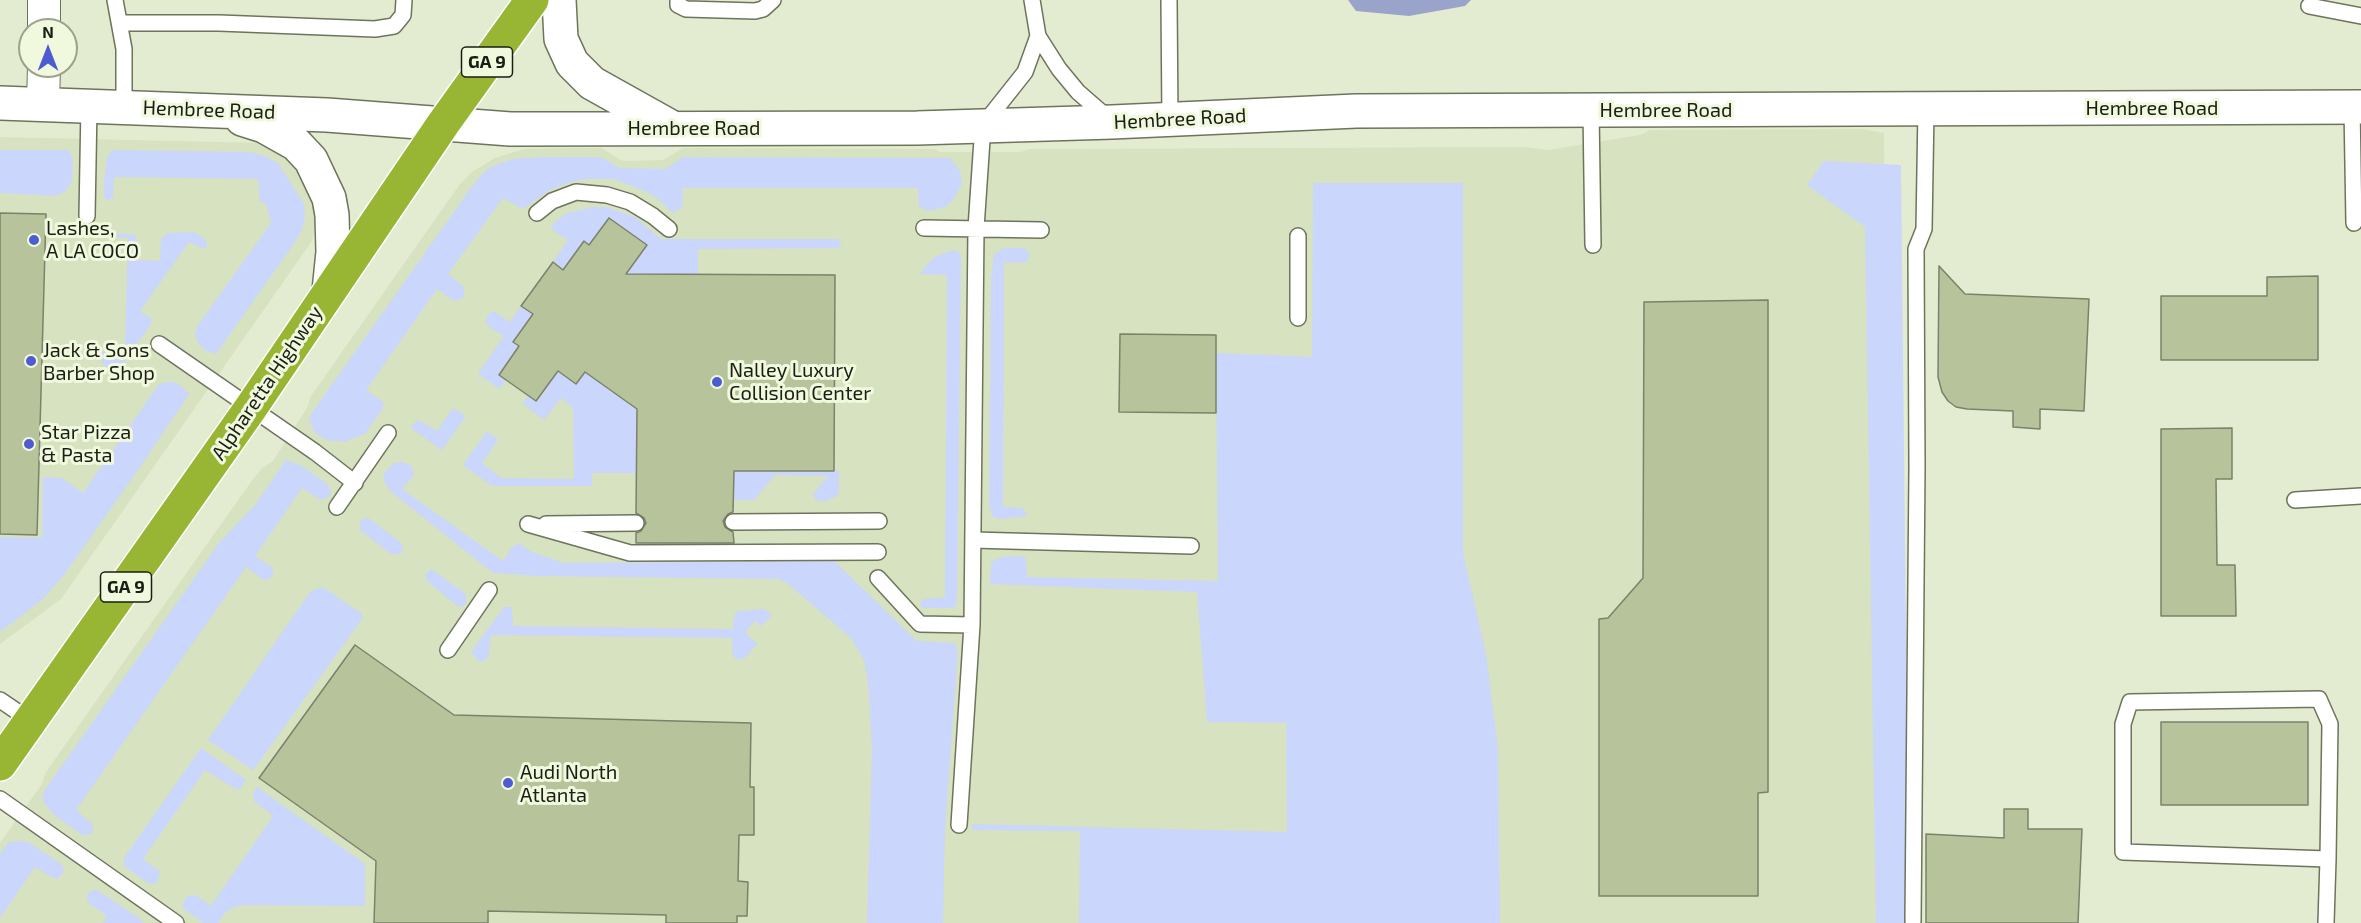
<!DOCTYPE html>
<html>
<head>
<meta charset="utf-8">
<style>
  body { margin:0 }
  #map { position:relative; width:2361px; height:923px; overflow:hidden; background:#e3ecd0; font-family:"Exo 2",sans-serif }
  canvas { display:block }
  .north { position:absolute; left:18px; top:18px; width:60px; height:60px; box-sizing:border-box; background:#f0f9dd; border:2px solid #9ba18d; border-radius:50%; rotate:0deg; font-size:16px; font-weight:700; line-height:24px; text-align:center; color:#1b1e14 }
  .north::after { content:''; display:block; margin:auto; width:21px; height:27px; background:#4d5cd1; clip-path:polygon(50% 0,100% 100%,50% 72%,0 100%) }
</style>
</head>
<body>
<div id="map">
<canvas width="2361" height="923"></canvas>
<div class="north">N</div>
</div>
<script>
const g = document.querySelector('canvas').getContext('2d');
g.lineJoin = 'round';
function fillPath(path, color) {
  g.fillStyle = color;
  g.fill(path, 'evenodd');
}
function toPath(rows) {
  const path = new Path2D();
  for (const r of rows) {
    path.moveTo(r[0], r[1]);
    for (let i = 2; i < r.length; i += 2) path.lineTo(r[i], r[i + 1]);
  }
  return path;
}
function trace(path, color, width, dash) {
  g.strokeStyle = color;
  g.lineWidth = width;
  g.lineCap = dash ? 'butt' : 'round';
  g.setLineDash(dash || []);
  g.stroke(path);
}
function drawText(font, color, halo, rows, align = 'center') {
  g.font = font + ' "Exo 2",sans-serif';
  g.lineWidth = 6;
  g.setLineDash([]);
  g.textBaseline = 'middle';
  g.strokeStyle = halo;
  g.fillStyle = color;
  for (const [text, x, y, turn = 0] of rows) {
    g.save();
    g.translate(x, y);
    g.rotate((+turn || 0) * Math.PI / 180);
    g.textAlign = isNaN(turn) ? turn : align;
    if (halo) g.strokeText(text, 0, 0);
    g.fillText(text, 0, 0);
    g.restore();
  }
}
fillPath(toPath([
  [1862,129,1884,133,1891,923,0,923,0,843,42,784,46,772,253,479,262,468,273,461,307,408,311,396,460,184,472,172,495,158,524,149,563,148,602,148,622,161,663,160,683,148,935,149,940,152,1021,152,1029,149,1524,147,1548,150,1640,135,1650,130],
  [0,137,263,143,285,152,307,181,317,216,312,241,61,599,0,644]
]), '#d6e2c0');
fillPath(toPath([
  [0,150,69,150,73,160,72,181,66,191,56,196,0,193],
  [112,150,250,152,265,156,278,163,304,204,305,216,302,230,293,245,216,354,204,350,197,341,195,334,198,325,271,223,266,204,260,201,258,179,114,177,113,197,109,201,104,197,104,182,107,158],
  [539,157,600,157,620,168,666,169,683,157,950,158,960,171,962,184,953,200,945,207,929,211,919,207,918,188,683,188,682,207,673,213,658,199,647,192,614,179,584,179,568,183,550,190,523,209,503,198,448,274,464,287,464,297,459,300,453,300,437,289,366,390,384,403,383,408,365,434,344,442,327,440,318,435,313,430,309,417,473,185,486,170,498,164,513,159],
  [1824,161,1901,165,1909,923,1876,923,1865,227,1807,185],
  [1313,183,1463,183,1463,553,1486,654,1498,749,1500,923,1079,923,1080,831,972,830,972,824,1287,832,1286,723,1207,722,1197,592,990,584,991,565,994,560,1003,557,1022,556,1026,559,1027,577,1218,581,1216,353,1312,357],
  [592,207,606,207,635,217,661,239,836,239,840,241,841,245,839,248,698,249,698,274,677,274,677,303,625,275,647,245,609,218,589,245,563,270,553,262,568,240,551,229,552,225,565,214],
  [104,232,136,235,139,260,160,261,161,239,167,233,194,232,204,238,207,243,206,248,204,249,189,242,140,311,151,318,151,324,124,363,114,368,108,368,102,362,100,355,106,347,125,347,128,238,104,236,102,235],
  [1003,248,1022,248,1027,250,1029,254,1027,262,1004,263,1003,507,1023,508,1027,516,999,519,992,516,989,503,991,277,994,255],
  [954,250,959,252,961,256,957,599,956,606,951,608,923,608,920,605,923,599,945,597,947,275,920,274,930,261,936,256],
  [521,306,533,314,513,342,519,346,499,374,506,380,499,389,478,374,504,336,488,326,486,322,487,316,491,312,495,312,510,322],
  [562,365,565,367,561,373,576,384,585,372,637,409,636,473,592,473,592,486,492,486,463,465,487,431,498,440,482,463,501,478,574,479,573,408,561,398,544,420,523,404,528,396,537,401],
  [169,382,177,383,189,394,138,470,64,575,43,599,0,632,0,537,42,538,43,477,62,478,83,493,159,384],
  [453,408,466,416,442,450,412,429,412,425,418,420,437,431],
  [286,460,302,466,327,484,331,491,330,496,321,500,302,488,255,556,272,567,273,577,264,580,246,567,76,810,93,825,92,833,84,836,54,815,44,803,42,794,219,543,255,505],
  [403,462,411,466,414,475,402,489,503,561,513,546,520,544,532,552,564,563,834,561,917,641,955,643,958,651,945,830,943,923,867,923,872,749,868,682,864,660,851,638,787,583,778,579,538,576,493,573,389,490,384,481,384,473,394,463],
  [734,471,839,471,839,489,837,496,824,502,815,500,814,493,828,476,775,475,754,500,734,500],
  [367,517,401,543,403,550,400,554,391,554,360,530,360,521],
  [431,569,466,594,466,604,462,607,457,606,426,580,425,574],
  [318,588,324,588,362,614,362,619,253,770,208,740,310,592],
  [504,607,512,607,513,626,733,629,734,615,739,611,764,609,772,615,761,626,755,621,745,632,757,644,745,658,739,660,734,657,732,651,732,638,491,635,488,658,484,661,478,661,471,652],
  [201,748,246,780,240,789,236,789,205,770,143,859,160,872,157,883,149,884,124,866,124,858],
  [257,787,365,864,365,906,245,905,234,907,225,913,218,923,204,923,184,909,182,905,187,896,195,895,211,906,273,816,254,801,253,794],
  [23,841,30,843,59,863,63,866,64,871,59,878,55,879,35,867,0,918,0,854,9,842],
  [95,889,139,918,144,923,103,923,107,916,89,903,87,899,87,894]
]), '#cbd6fc');
fillPath(toPath([
  [1348,0,1471,0,1465,6,1409,16,1356,11]
]), '#9aa4cb');
const building = toPath([
  [0,213,46,214,37,535,0,534,0,213],
  [609,218,647,245,626,274,835,275,834,471,734,471,733,512,728,514,723,521,725,527,733,532,734,543,636,543,636,533,641,531,646,523,644,518,636,513,637,409,585,372,576,384,558,371,536,401,499,375,519,346,513,342,533,314,521,306,553,262,563,270,584,241,589,245,609,218],
  [1939,266,1965,294,2089,299,2084,411,2040,409,2040,429,2013,427,2013,411,1967,409,1956,407,1948,401,1942,392,1938,377,1939,266],
  [2318,276,2318,360,2161,360,2161,296,2267,296,2267,277,2318,276],
  [1768,300,1768,792,1758,793,1758,896,1599,896,1599,619,1608,618,1643,578,1644,302,1768,300],
  [1120,334,1216,335,1216,413,1119,412,1120,334],
  [2232,428,2232,479,2216,479,2217,565,2235,565,2236,616,2161,616,2161,429,2232,428],
  [355,645,454,715,751,723,750,787,754,787,754,835,739,835,738,881,748,882,747,916,737,916,737,923,666,923,666,915,488,911,488,923,374,923,376,861,259,778,355,645],
  [2161,722,2308,722,2308,805,2161,805,2161,722],
  [2004,809,2028,809,2028,829,2082,829,2078,923,1926,923,1926,834,2004,838,2004,809]
]);
fillPath(building, '#b7c49b');
trace(building, '#7a8269', 1.5);
const lane = toPath([
  [115,0,124,49,124,107],
  [678,0,678,5,686,9,755,11,763,9,773,0],
  [1032,0,1038,36,1059,69,1078,92,1109,119],
  [1169,0,1170,120],
  [2309,6,2361,16],
  [120,23,219,23,375,29,394,26,403,15,404,0],
  [2352,107,2354,223],
  [1591,111,1593,245],
  [537,213,552,201,576,192,607,195,630,202,653,216,669,229],
  [87,216,89,106],
  [924,228,1041,230],
  [1298,236,1298,318],
  [159,344,315,452,355,483],
  [2295,500,2361,496],
  [337,507,388,433],
  [733,522,879,521],
  [528,524,630,553,878,552],
  [546,524,636,523],
  [973,540,1191,546],
  [878,578,920,624,972,625],
  [448,650,489,590],
  [0,700,31,721],
  [0,799,176,923],
  [959,825,972,625,976,228,983,125,1025,72,1038,36],
  [1913,921,1917,468,1916,249,1924,229,1926,109],
  [2326,923,2328,859,2330,724,2319,699,2130,702,2123,724,2123,852,2328,859]
]);
const street = toPath([
  [44,30,44,0],
  [43,104,44,66]
]);
const secondary = toPath([
  [559,0,561,39,572,63,592,83,669,126],
  [0,103,327,115,510,129,917,128,1112,122,1356,111,2361,107],
  [242,119,264,126,296,144,311,160,329,198,332,215,333,252,329,291]
]);
const highway = toPath([
  [0,764,250,409,443,124,532,0]
]);
trace(lane, '#6d745c', 18);
trace(street, '#6d745c', 34);
trace(secondary, '#6d745c', 36);
trace(highway, '#fff', 36);
trace(lane, '#fff', 15);
trace(street, '#fff', 32);
trace(secondary, '#fff', 33);
trace(highway, '#98b634', 33);
for (const [x, y, r, color] of [
  [34,240,6,"#4d5cd1"],
  [31,361,6,"#4d5cd1"],
  [717,382,6,"#4d5cd1"],
  [29,444,6,"#4d5cd1"],
  [508,783,6,"#4d5cd1"]
]) {
  const dot = new Path2D();
  dot.arc(x, y, r, 0, 2 * Math.PI);
  g.fillStyle = color;
  g.fill(dot);
  trace(dot, '#f0f9dd', 2);
}
for (const [x, y, w] of [
  [487,62,51],
  [126,587,51]
]) {
  const box = new Path2D();
  box.roundRect(x - w / 2, y - 15, w, 30, 4.5);
  g.fillStyle = '#f0f9dd';
  g.fill(box);
  trace(box, '#1b1e14', 1.5);
}
drawText('bold 18px', '#1b1e14', null, [
  ["GA 9",487,62],
  ["GA 9",126,587]
]);
drawText('20px', '#1b1e14', '#f0f9dd', [
  ["Hembree Road",2152,108],
  ["Hembree Road",209,110,2],
  ["Hembree Road",1666,110],
  ["Hembree Road",1180,119,-3],
  ["Hembree Road",694,128],
  ["Alpharetta Highway",267,383,-56]
]);
drawText('20px', '#1b1e14', '#f0f9dd', [
  ["Lashes,",46,228],
  ["A LA COCO",46,251],
  ["Jack & Sons",43,350],
  ["Barber Shop",43,373],
  ["Nalley Luxury",729,370],
  ["Collision Center",729,393],
  ["Star Pizza",41,432],
  ["& Pasta",41,455],
  ["Audi North",520,772],
  ["Atlanta",520,795]
], 'left');
</script>
</body>
</html>
